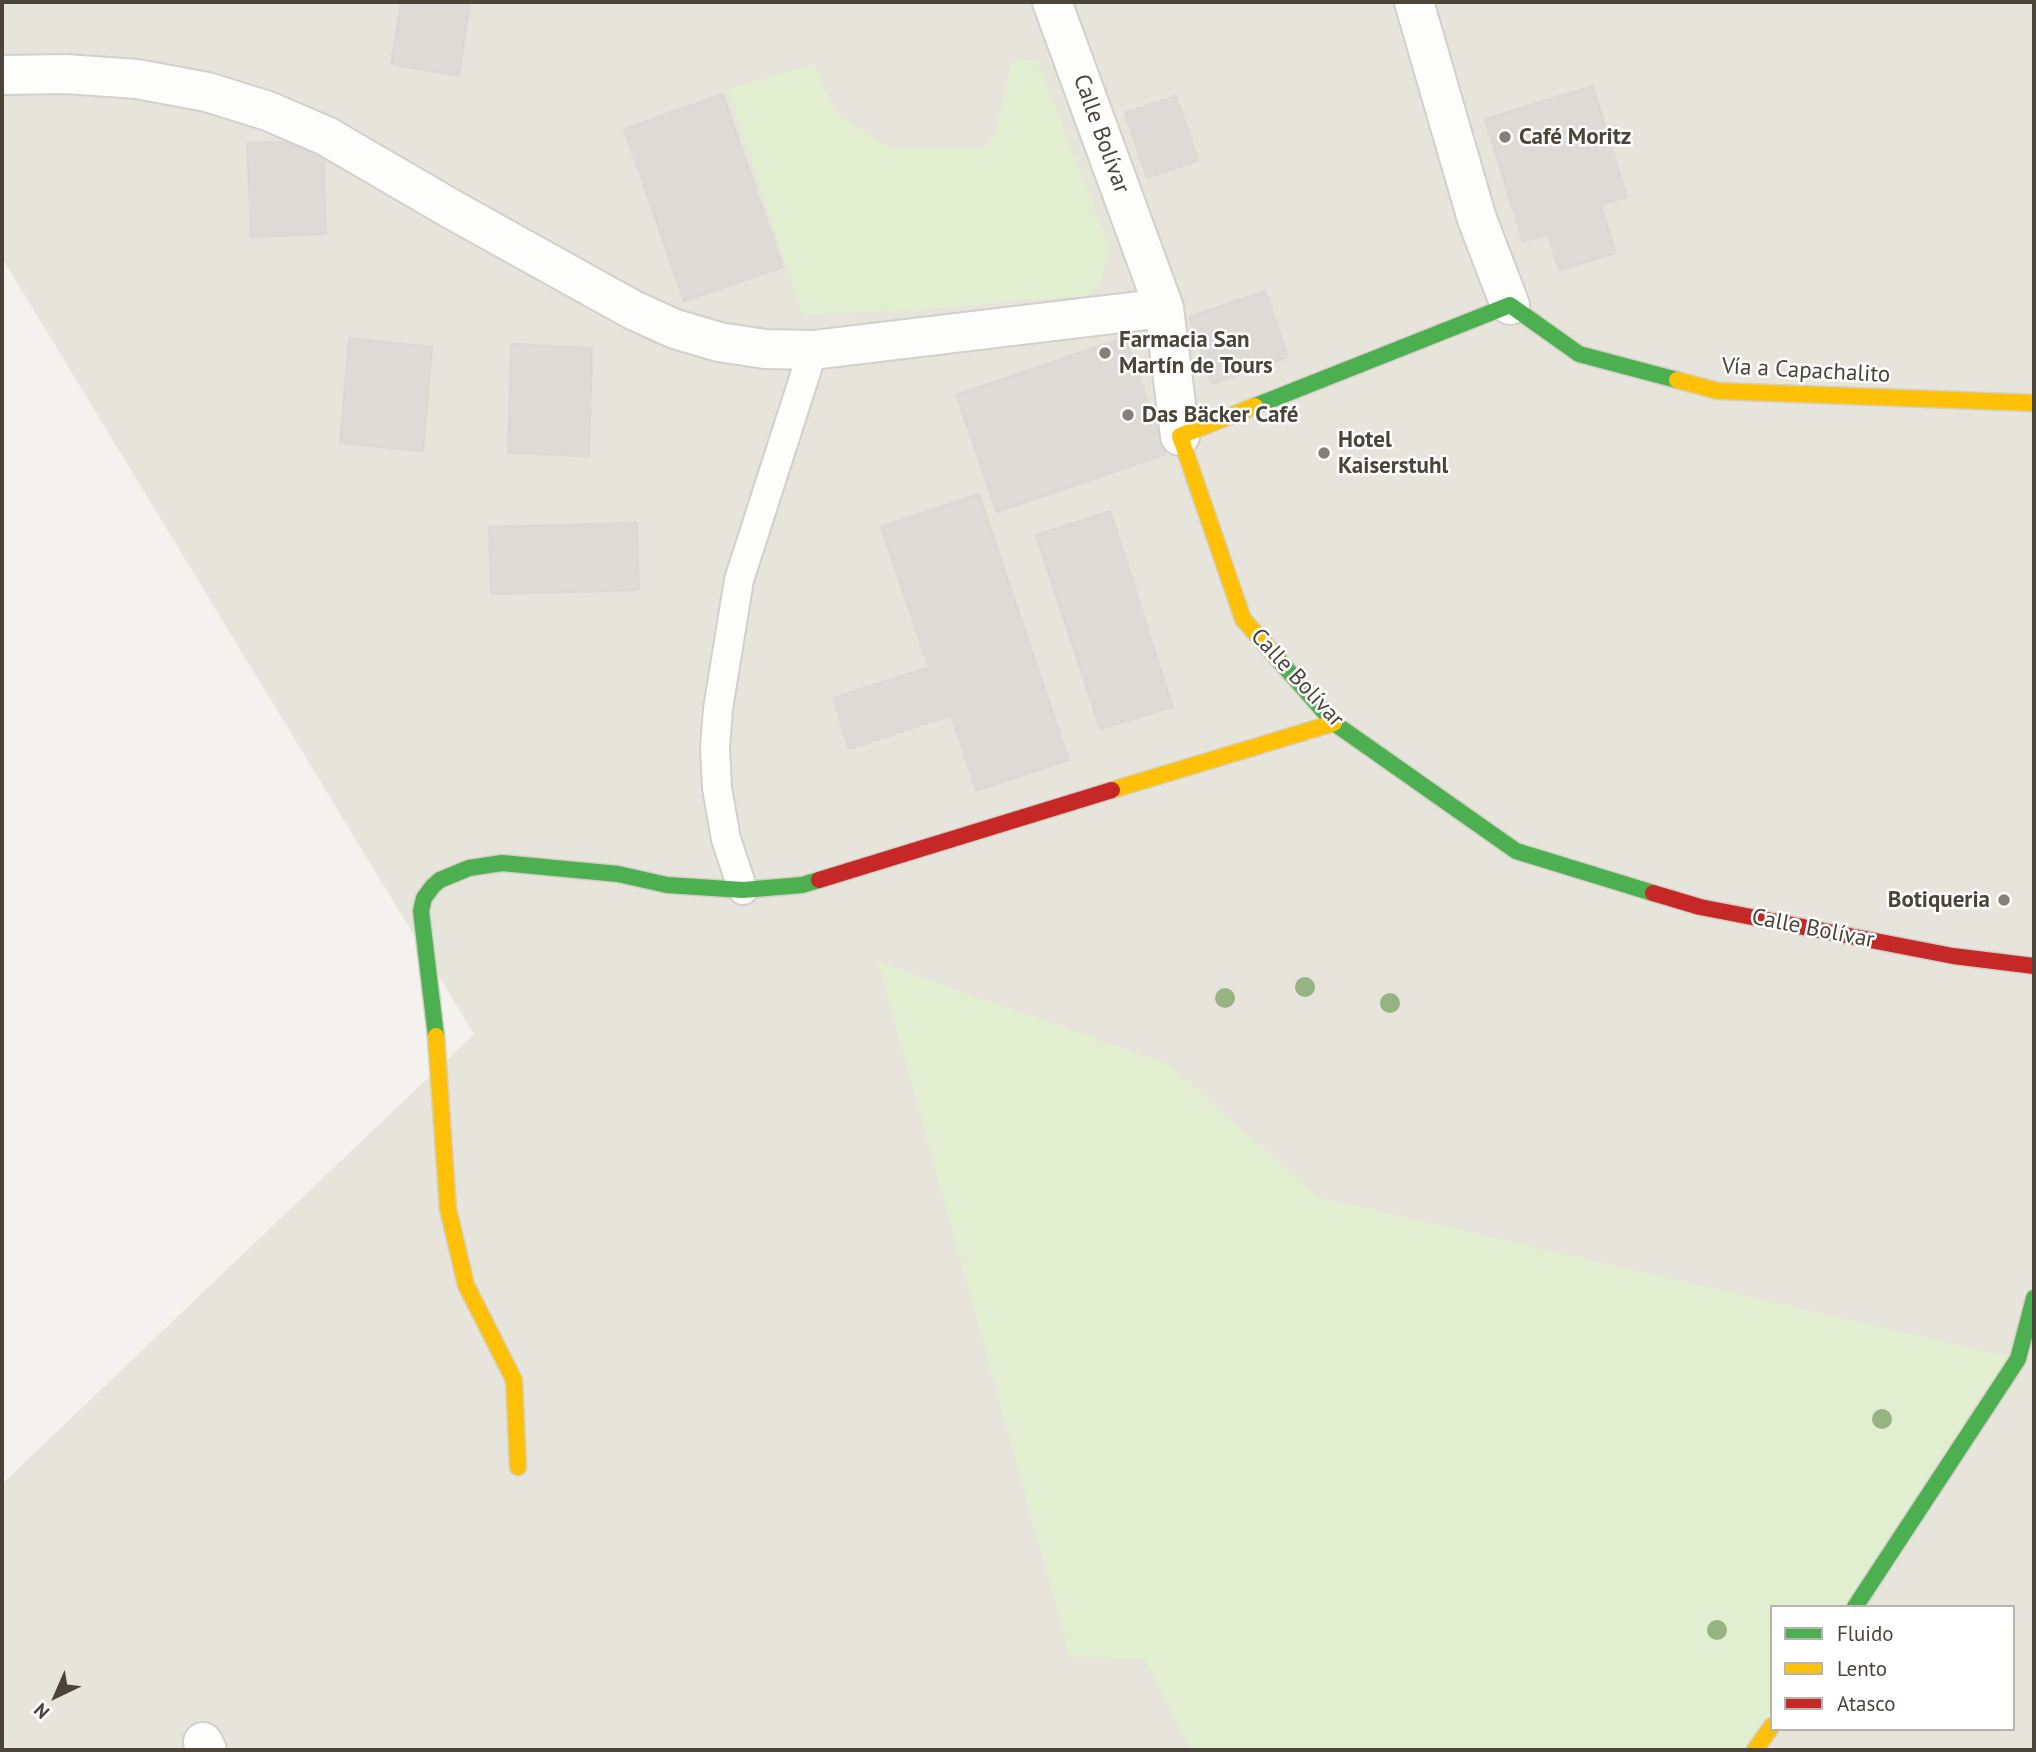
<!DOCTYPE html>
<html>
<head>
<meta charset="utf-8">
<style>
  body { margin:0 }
  #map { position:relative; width:2036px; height:1752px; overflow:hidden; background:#f4f2ee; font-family:"PT Sans",sans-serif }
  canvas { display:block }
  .frame { position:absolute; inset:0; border:4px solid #4b4439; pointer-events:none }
  .legend { position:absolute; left:1770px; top:1605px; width:245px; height:126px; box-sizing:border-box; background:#fff; border:2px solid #b7b4b0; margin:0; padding:9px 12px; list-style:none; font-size:21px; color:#4b4439 }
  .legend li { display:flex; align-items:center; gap:14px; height:35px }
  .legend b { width:35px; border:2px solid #b7b4b0 }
  .north { position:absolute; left:21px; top:1661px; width:70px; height:70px; -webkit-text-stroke:5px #fff; paint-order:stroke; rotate:224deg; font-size:19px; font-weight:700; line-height:28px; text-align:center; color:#4b4439 }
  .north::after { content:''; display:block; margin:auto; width:24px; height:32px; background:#4b4439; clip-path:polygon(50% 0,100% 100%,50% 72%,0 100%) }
</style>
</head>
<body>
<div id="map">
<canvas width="2036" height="1752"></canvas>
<div class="frame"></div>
<ul class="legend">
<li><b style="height:9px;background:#4caf50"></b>Fluido</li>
<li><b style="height:9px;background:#ffc107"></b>Lento</li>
<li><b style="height:9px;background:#c62828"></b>Atasco</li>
</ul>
<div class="north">N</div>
</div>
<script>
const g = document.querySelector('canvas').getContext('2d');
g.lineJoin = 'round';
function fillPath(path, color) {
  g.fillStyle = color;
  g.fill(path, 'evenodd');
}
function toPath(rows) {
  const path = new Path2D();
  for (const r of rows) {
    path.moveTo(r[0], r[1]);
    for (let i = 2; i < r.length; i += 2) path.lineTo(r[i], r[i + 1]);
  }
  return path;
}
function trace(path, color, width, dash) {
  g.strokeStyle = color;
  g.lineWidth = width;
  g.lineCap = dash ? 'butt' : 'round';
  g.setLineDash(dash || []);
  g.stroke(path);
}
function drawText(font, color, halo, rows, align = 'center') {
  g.font = font + ' "PT Sans",sans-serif';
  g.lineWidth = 5;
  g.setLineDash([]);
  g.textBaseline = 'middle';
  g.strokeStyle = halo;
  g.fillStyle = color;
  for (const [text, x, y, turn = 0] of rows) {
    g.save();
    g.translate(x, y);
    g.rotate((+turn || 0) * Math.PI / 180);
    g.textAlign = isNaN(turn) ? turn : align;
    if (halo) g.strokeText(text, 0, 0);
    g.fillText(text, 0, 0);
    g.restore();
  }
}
fillPath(toPath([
  [2,2,2034,2,2034,1750,2,1750,2,1484,474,1034,2,258],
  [1772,1607,2013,1607,2013,1729,1772,1729]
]), '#e7e4dc');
fillPath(toPath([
  [1012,59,1037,60,1109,246,1101,280,1089,295,921,310,803,315,728,89,814,64,836,113,888,147,987,147,996,130],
  [878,962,1168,1064,1318,1197,2018,1359,1855,1607,1772,1607,1772,1726,1755,1750,1191,1750,1145,1659,1070,1657]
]), '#e1eecf');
const building = toPath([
  [401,2,470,2,459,76,391,64,401,2],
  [1593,86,1627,197,1601,205,1616,253,1559,270,1548,234,1523,242,1485,119,1593,86],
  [723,94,783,267,684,301,624,129,723,94],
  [1176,96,1198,161,1147,178,1125,113,1176,96],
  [323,141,326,234,251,237,247,143,323,141],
  [1265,291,1288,357,1212,384,1189,317,1265,291],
  [1125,337,1166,454,997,512,956,395,1125,337],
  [349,338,432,347,423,451,340,443,349,338],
  [511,344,592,348,589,456,508,453,511,344],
  [979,494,1069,760,976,791,951,715,849,749,833,698,929,667,881,527,979,494],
  [1110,511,1173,707,1100,729,1036,535,1110,511],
  [637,523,639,590,491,594,489,527,637,523]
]);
fillPath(building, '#dedbd6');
trace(building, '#dcd9d4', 2);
const lane = toPath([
  [743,890,726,839,717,788,715,748,718,709,739,580,813,350]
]);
const street = toPath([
  [1052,2,1164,308,1180,436],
  [1414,2,1477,219,1510,305],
  [2,75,66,74,137,79,207,92,268,111,326,136,453,210,633,310,675,329,719,342,765,349,813,350,1164,308],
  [203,1742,207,1750]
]);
const fast = toPath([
  [1255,406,1510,305,1579,354,1677,380],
  [1277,658,1334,723,1516,851,1653,893],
  [436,1036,421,911,424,898,433,886,440,880,469,868,502,863,618,874,667,885,743,890,802,885,819,880],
  [1855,1607,2018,1359,2034,1298]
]);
const slow = toPath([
  [1677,380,1718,391,2034,403],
  [1255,406,1180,436,1243,619,1277,658],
  [1112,790,1334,723],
  [436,1036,448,1209,466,1285,514,1380,518,1467],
  [1755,1750,1772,1726]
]);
const jam = toPath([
  [819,880,1112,790],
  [1653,893,1700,907,1953,956,2034,966]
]);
trace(lane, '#d2d0cb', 32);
trace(street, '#d2d0cb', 42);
trace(fast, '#d3cfc5', 19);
trace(slow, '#d3cfc5', 19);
trace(jam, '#d3cfc5', 19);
trace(lane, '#fdfdfc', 28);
trace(street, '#fdfdfc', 38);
trace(fast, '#4caf50', 16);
trace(slow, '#ffc107', 16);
trace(jam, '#c62828', 16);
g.fillStyle = '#96b382';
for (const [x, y] of [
  [1305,987],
  [1225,998],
  [1390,1003],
  [1882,1419],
  [1717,1630]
]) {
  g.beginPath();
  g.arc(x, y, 10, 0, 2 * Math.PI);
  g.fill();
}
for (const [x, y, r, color] of [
  [1505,137,7,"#868178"],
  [1105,353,7,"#868178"],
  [1128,415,7,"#868178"],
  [1324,453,7,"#868178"],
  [2004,900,7,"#868178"]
]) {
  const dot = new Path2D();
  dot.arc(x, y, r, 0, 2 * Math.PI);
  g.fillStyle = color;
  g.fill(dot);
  trace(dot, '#fff', 2.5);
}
drawText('23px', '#4b4439', '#fff', [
  ["Calle Bolívar",1101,134,70],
  ["Vía a Capachalito",1806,371,3],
  ["Calle Bolívar",1297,678,47],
  ["Calle Bolívar",1813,929,11]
]);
drawText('bold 23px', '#4b4439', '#fff', [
  ["Café Moritz",1519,137],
  ["Farmacia San",1119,340],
  ["Martín de Tours",1119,366],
  ["Das Bäcker Café",1142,415],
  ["Hotel",1338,440],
  ["Kaiserstuhl",1338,466],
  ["Botiqueria",1990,900,"right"]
], 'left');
</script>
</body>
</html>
